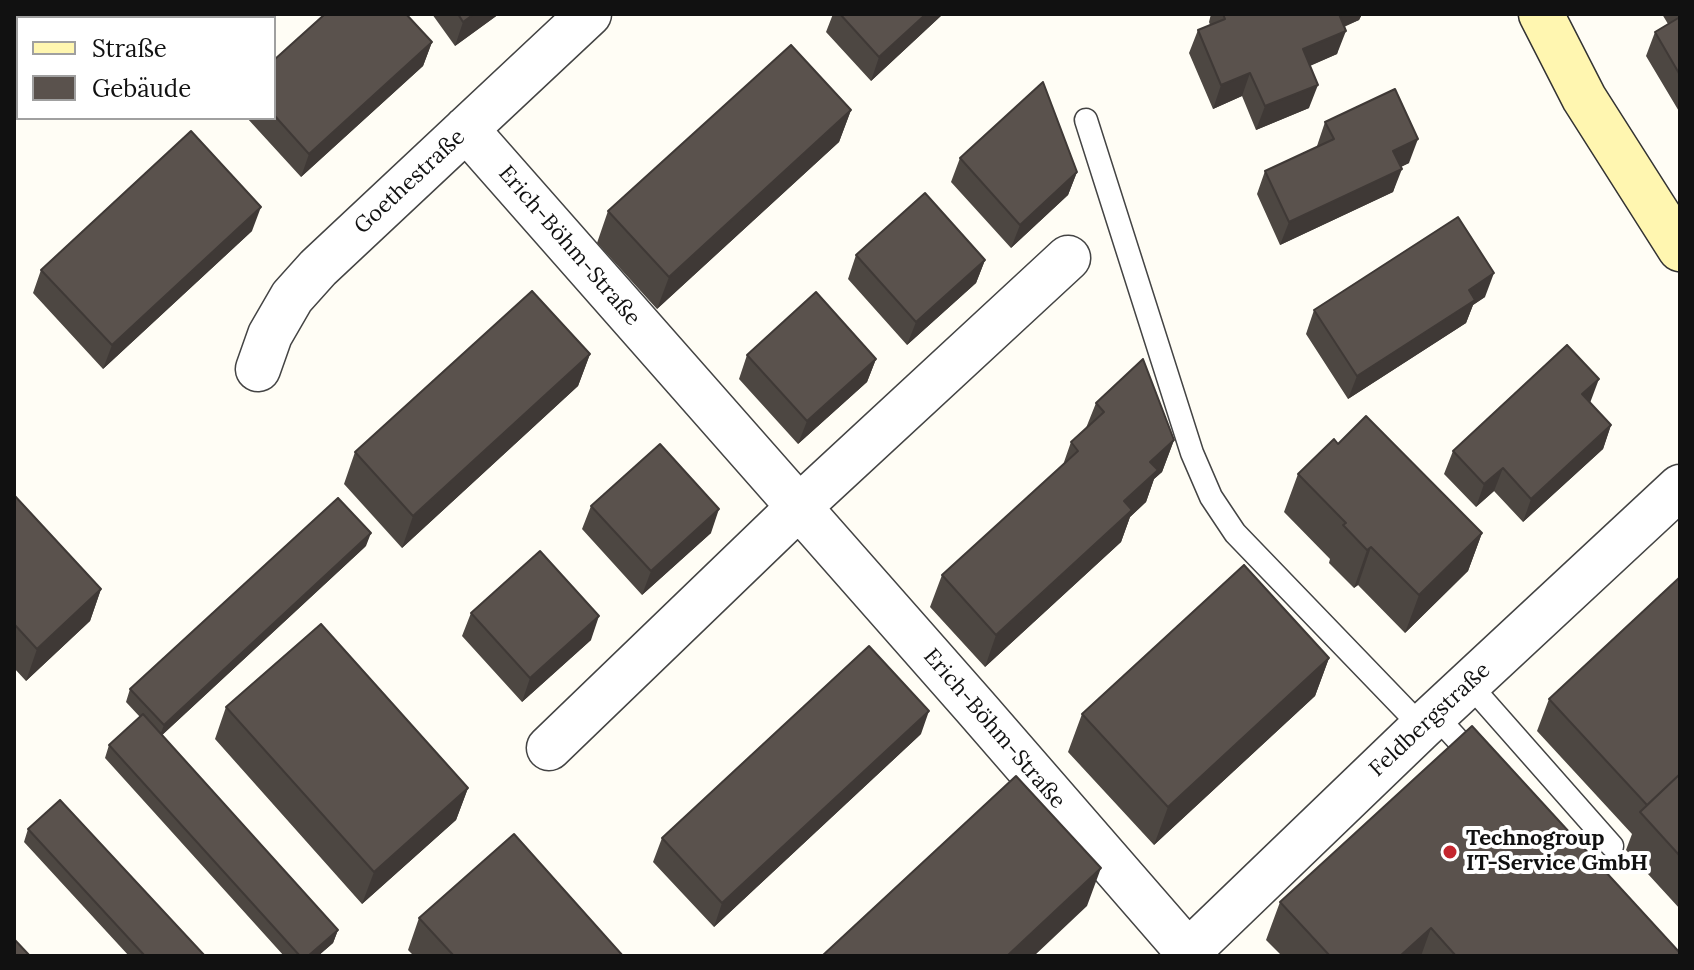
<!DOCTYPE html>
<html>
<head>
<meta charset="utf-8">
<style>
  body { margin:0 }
  #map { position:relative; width:1694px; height:970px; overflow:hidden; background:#fffdf5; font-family:Lora,serif }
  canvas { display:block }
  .frame { position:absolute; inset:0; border:16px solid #111; pointer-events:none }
  .legend { position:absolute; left:16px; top:16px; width:260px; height:104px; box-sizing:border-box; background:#fff; border:2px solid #a0a0a0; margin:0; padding:10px 14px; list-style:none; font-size:24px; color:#111 }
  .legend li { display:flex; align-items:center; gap:16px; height:40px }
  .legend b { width:40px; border:2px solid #a0a0a0 }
</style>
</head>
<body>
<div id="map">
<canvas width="1694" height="970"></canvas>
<div class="frame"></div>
<ul class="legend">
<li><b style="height:10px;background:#fff6b0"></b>Straße</li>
<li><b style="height:22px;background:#5a524d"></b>Gebäude</li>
</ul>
</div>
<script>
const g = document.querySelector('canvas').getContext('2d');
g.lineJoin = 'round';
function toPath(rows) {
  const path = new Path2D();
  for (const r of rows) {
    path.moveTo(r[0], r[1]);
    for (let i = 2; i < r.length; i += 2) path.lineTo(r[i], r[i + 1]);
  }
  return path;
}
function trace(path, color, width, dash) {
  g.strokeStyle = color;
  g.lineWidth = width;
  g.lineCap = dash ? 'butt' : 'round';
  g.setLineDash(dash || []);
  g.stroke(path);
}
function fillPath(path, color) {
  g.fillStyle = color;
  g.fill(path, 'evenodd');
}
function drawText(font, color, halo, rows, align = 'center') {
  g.font = font + ' Lora,serif';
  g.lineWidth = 8;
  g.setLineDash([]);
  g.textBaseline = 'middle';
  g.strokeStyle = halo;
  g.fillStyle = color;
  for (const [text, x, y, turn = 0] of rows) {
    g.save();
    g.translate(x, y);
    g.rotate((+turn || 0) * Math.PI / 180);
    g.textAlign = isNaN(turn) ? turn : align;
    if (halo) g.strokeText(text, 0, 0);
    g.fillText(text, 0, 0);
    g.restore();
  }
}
const lane = toPath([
  [1086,120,1192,453,1211,497,1235,533,1422,727],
  [1469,684,1612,846],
  [1435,715,1477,761]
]);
const street = toPath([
  [466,129,976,708,1188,952],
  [258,369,270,335,292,297,318,268,589,14],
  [549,748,799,507,1068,258],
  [1184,956,1422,727,1680,487]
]);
const secondary = toPath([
  [1541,14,1584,98,1680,249]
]);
trace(lane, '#444', 25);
trace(street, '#444', 47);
trace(secondary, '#333', 47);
trace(lane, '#fff', 22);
trace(street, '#fff', 44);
trace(secondary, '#fff6b0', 44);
fillPath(toPath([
  [432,14,499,14,455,46],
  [833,14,943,14,871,81,826,32],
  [1211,14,1362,14,1359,20,1344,27,1337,54,1310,66,1309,108,1256,130,1242,96,1213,109,1189,53,1198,30,1210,25,1209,22],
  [1662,14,1680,14,1680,113,1646,56,1655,32,1668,24],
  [432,42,423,66,301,177,247,118,274,118,274,60],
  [851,110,839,142,657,309,597,243,608,211],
  [1325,122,1409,163,1401,167,1393,192,1280,245,1257,194,1265,171,1317,147,1317,146],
  [960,158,1077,172,1068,195,1011,248,951,182],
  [252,231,103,369,33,293,41,270],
  [856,255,985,260,976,283,907,345,848,279],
  [1485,297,1473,305,1466,323,1348,399,1306,334,1314,310],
  [590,354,578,386,402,548,344,484,355,452],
  [747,355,876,359,867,382,798,444,739,379],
  [1096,403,1174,440,1162,472,1154,479,1146,502,1130,517,1121,542,985,667,930,607,942,575,1063,465,1071,442,1086,428],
  [1590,403,1611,425,1603,449,1523,522,1494,491,1476,507,1444,474,1453,451],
  [1338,444,1482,533,1468,571,1405,633,1358,585,1354,588,1329,563,1330,559,1284,512,1298,474],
  [14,495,101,589,90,621,26,681,14,668],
  [591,506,711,533,642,595,582,529],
  [366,546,162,735,338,930,333,943,318,956,284,956,105,758,109,745,140,717,126,702,130,689],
  [1680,577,1680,909,1626,850,1632,834,1537,731,1549,699],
  [471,613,591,640,522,702,462,636],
  [1329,658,1315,696,1154,845,1068,752,1082,714],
  [226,707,468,788,456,820,362,904,215,739],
  [921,734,714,927,653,862,662,838],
  [28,829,205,956,129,956,24,842],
  [1280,902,1680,956,1282,956,1266,940],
  [419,918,623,956,414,956,408,950]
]), '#4d4742');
fillPath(toPath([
  [474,14,499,14,455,46,463,22],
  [926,14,943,14,871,81,879,57],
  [1335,14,1362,14,1359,20,1328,33],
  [1346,31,1337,54,1295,72,1303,49],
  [432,42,423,66,301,177,309,154],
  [1250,73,1242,96,1213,109,1221,85],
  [1318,85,1309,108,1256,130,1265,106],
  [851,110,839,142,657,309,669,277],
  [1418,139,1409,163,1385,174,1393,151],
  [1402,169,1393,192,1280,245,1289,222],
  [1077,172,1068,195,1011,248,1020,225],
  [261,207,252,231,103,369,112,345],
  [985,260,976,283,907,345,916,322],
  [1494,273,1485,297,1473,305,1466,323,1348,399,1357,376,1469,290],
  [590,354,578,386,402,548,413,516],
  [876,359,867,382,798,444,807,421],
  [1599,379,1590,403,1582,394],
  [1611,425,1603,449,1523,522,1531,499],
  [1174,440,1162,472,1154,479,1146,502,1130,517,1121,542,985,667,996,635,1124,501,1150,462],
  [1503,468,1494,491,1476,507,1484,484],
  [719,509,711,533,642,595,651,571],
  [371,533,366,546,159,738,164,725],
  [1482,533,1468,571,1405,633,1419,595],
  [1371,547,1358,585,1354,588,1367,550],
  [101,589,90,621,26,681,37,649],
  [599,616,591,640,522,702,530,678],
  [1329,658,1315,696,1154,845,1168,807],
  [929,711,921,734,714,927,722,903],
  [468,788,456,820,362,904,374,872],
  [1101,868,1087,906,1034,956,1007,956],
  [1431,928,1421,956,1400,956],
  [338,930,333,943,318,956,308,956]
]), '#3f3936');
const building = toPath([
  [325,14,406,14,432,42,309,154,274,115,274,60,325,14],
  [458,14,474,14,463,22,458,14],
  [840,14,926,14,879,57,840,14],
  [1223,14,1339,14,1346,31,1303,49,1318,85,1265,106,1250,73,1221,85,1198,30,1225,19,1223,14],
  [1680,17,1680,75,1655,32,1680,17],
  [791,45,851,110,669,277,608,211,791,45],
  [1043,82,1077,172,1020,225,960,158,1043,82],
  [1395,89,1418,139,1393,151,1402,169,1289,222,1265,171,1334,139,1325,122,1395,89],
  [191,131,261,207,112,345,41,270,191,131],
  [925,193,985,260,916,322,856,255,925,193],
  [1458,217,1494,273,1469,290,1475,300,1357,376,1314,310,1458,217],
  [532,291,590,354,413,516,355,452,532,291],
  [816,292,876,359,807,421,747,355,816,292],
  [1567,345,1599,379,1582,394,1611,425,1531,499,1503,468,1484,484,1453,451,1567,345],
  [1143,359,1174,440,1150,462,1158,470,1124,501,1132,510,996,635,942,575,1078,451,1071,442,1104,412,1096,403,1143,359],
  [1366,416,1482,533,1419,595,1371,547,1367,550,1343,525,1346,523,1298,474,1334,439,1338,444,1366,416],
  [660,444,719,509,651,571,591,506,660,444],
  [14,495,101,589,37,649,14,624,14,495],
  [338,498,371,533,164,725,130,689,338,498],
  [540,551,599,616,530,678,471,613,540,551],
  [1244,565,1329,658,1168,807,1082,714,1244,565],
  [1680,577,1680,774,1647,805,1549,699,1680,577],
  [321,624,468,788,374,872,226,707,321,624],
  [869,646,929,711,722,903,662,838,869,646],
  [143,714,338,930,308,956,300,956,109,745,143,714],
  [1472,726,1680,953,1680,956,1456,956,1431,928,1400,956,1330,956,1280,902,1472,726],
  [1680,774,1680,856,1640,812,1680,774],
  [1016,776,1101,868,1007,956,822,956,1016,776],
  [60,800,205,956,145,956,28,829,60,800],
  [514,834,623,956,454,956,419,918,514,834],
  [14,939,30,956,14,956,14,939]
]);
fillPath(building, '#5a524d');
trace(building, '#3f3936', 2);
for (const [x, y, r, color] of [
  [1450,852,8,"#c4262e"]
]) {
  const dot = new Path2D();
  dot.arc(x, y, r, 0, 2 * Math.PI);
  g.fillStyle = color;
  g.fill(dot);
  trace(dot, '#fff', 3);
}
drawText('22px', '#111', '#fff', [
  ["Goethestraße",410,182,-43],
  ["Erich-Böhm-Straße",569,246,49],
  ["Feldbergstraße",1430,720,-43],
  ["Erich-Böhm-Straße",994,729,49]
]);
drawText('bold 22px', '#111', '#fff', [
  ["Technogroup",1466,839],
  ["IT-Service GmbH",1466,864]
], 'left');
</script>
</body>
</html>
